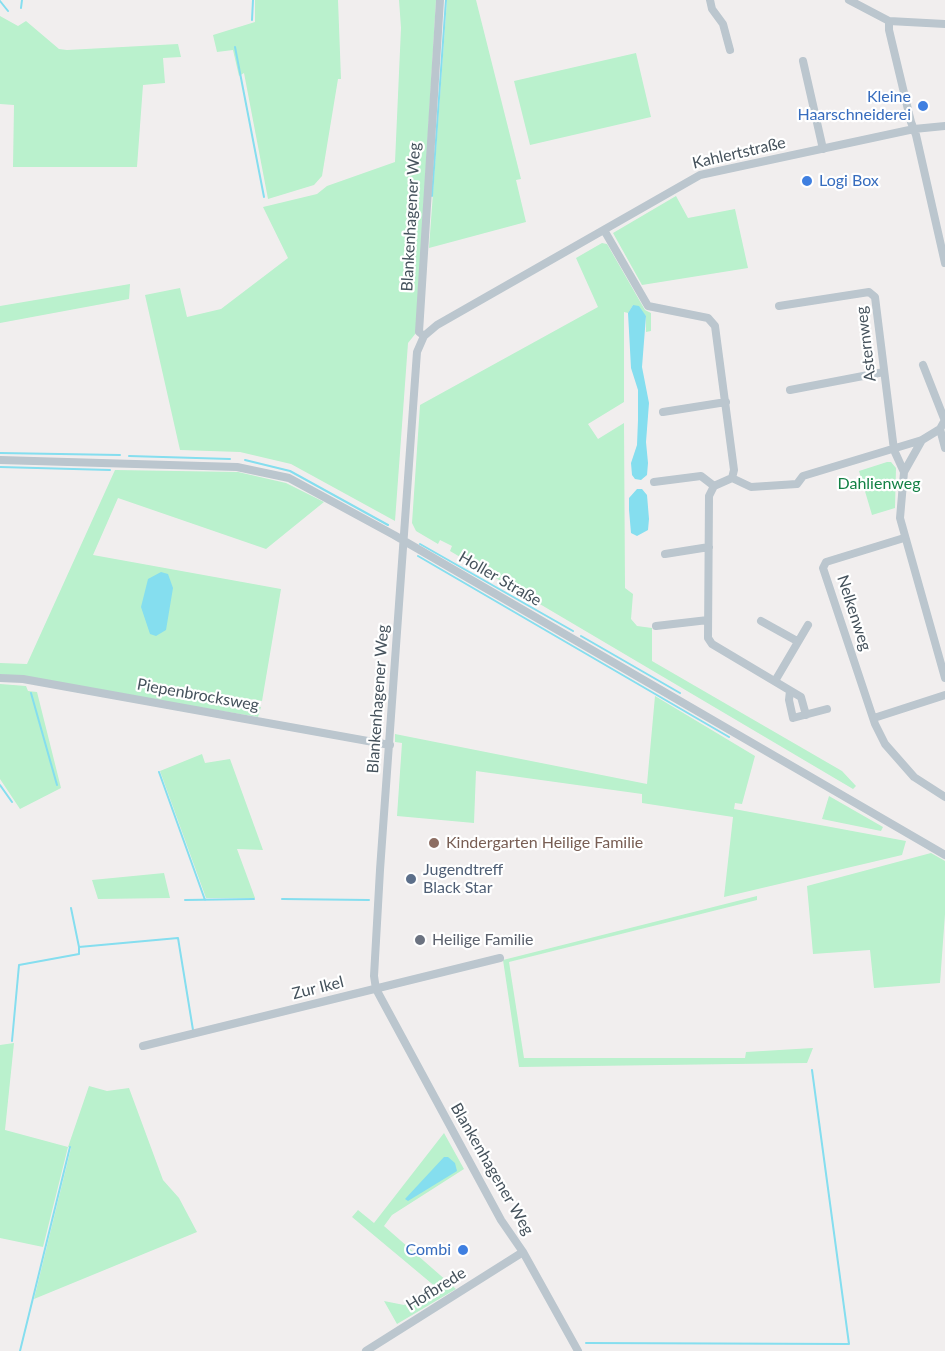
<!DOCTYPE html>
<html>
<head>
<meta charset="utf-8">
<style>
  body { margin:0 }
  canvas { display:block; background:#f1eeee }
</style>
</head>
<body>
<canvas width="945" height="1351"></canvas>
<script>
const g = document.querySelector('canvas').getContext('2d');
g.lineJoin = 'round';
function fillPath(path, color) {
  g.fillStyle = color;
  g.fill(path, 'evenodd');
}
function toPath(rows) {
  const path = new Path2D();
  for (const r of rows) {
    path.moveTo(r[0], r[1]);
    for (let i = 2; i < r.length; i += 2) path.lineTo(r[i], r[i + 1]);
  }
  return path;
}
function trace(path, color, width, dash) {
  g.strokeStyle = color;
  g.lineWidth = width;
  g.lineCap = dash ? 'butt' : 'round';
  g.setLineDash(dash || []);
  g.stroke(path);
}
function drawText(font, color, halo, rows, align = 'center') {
  g.font = font + ' Lato,sans-serif';
  g.lineWidth = 4.5;
  g.setLineDash([]);
  g.textBaseline = 'middle';
  g.strokeStyle = halo;
  g.fillStyle = color;
  for (const [text, x, y, turn = 0] of rows) {
    g.save();
    g.translate(x, y);
    g.rotate((+turn || 0) * Math.PI / 180);
    g.textAlign = isNaN(turn) ? turn : align;
    if (halo) g.strokeText(text, 0, 0);
    g.fillText(text, 0, 0);
    g.restore();
  }
}
fillPath(toPath([
  [255,0,338,0,341,79,338,79,322,176,314,185,268,199,244,73,239,76,233,50,217,52,213,35,255,22],
  [399,0,436,0,416,333,408,343,395,521,291,464,240,452,180,450,145,295,180,288,187,317,221,309,288,258,263,207,317,194,327,186,395,162,401,28],
  [447,0,476,0,521,179,516,180,526,222,429,248],
  [0,16,18,26,26,21,59,49,67,50,178,44,181,57,163,58,165,83,143,85,137,167,13,167,14,105,0,104],
  [636,53,651,117,530,145,514,81],
  [676,196,688,218,735,209,748,268,642,285,613,233],
  [602,243,607,244,645,310,651,313,651,331,646,332,646,316,633,305,628,313,624,312,624,402,588,424,598,439,624,423,625,588,633,594,631,619,637,626,652,628,652,661,842,771,856,786,853,789,450,551,452,546,440,540,438,544,416,531,412,523,420,405,598,307,576,258],
  [130,284,129,299,0,323,0,306],
  [887,462,891,462,896,468,895,508,872,515,859,471],
  [115,470,238,472,286,483,324,502,266,549,118,498,93,555,281,589,262,701,217,694,215,699,261,707,258,717,0,674,0,663,27,664],
  [0,684,26,686,28,691,37,692,61,788,20,809,0,779],
  [655,696,755,756,742,804,735,803,734,809,906,841,902,855,724,897,733,817,642,803,642,794,476,771,474,823,397,816,402,743,395,742,395,734,647,784],
  [202,754,205,763,230,759,263,850,237,849,255,898,206,898,160,771],
  [829,796,883,827,881,831,822,819],
  [931,853,945,861,945,914,940,983,874,988,870,950,813,954,807,886],
  [164,873,170,898,98,899,92,880],
  [757,896,757,900,509,962,524,1058,745,1058,746,1052,813,1048,807,1063,519,1067,503,960],
  [14,1043,5,1130,68,1147,89,1086,107,1091,129,1088,163,1180,179,1198,197,1232,34,1299,71,1148,68,1147,43,1247,0,1238,0,1045],
  [444,1133,464,1169,392,1215,384,1226,456,1289,397,1324,384,1301,404,1305,437,1288,352,1217,358,1210,374,1223]
]), '#baf1cd');
fillPath(toPath([
  [633,305,639,306,646,316,642,367,649,403,646,442,648,463,647,475,641,480,635,479,632,475,631,463,637,445,638,420,638,390,631,368,628,313],
  [637,489,642,489,647,495,649,519,648,530,637,536,631,533,629,510,629,498],
  [161,572,168,574,173,588,166,630,156,636,150,634,141,607,148,579],
  [444,1157,448,1157,455,1163,457,1171,408,1201,405,1199]
]), '#85deef');
trace(toPath([
  [0,1,8,11],
  [21,8,22,0],
  [252,20,253,0],
  [235,47,264,197],
  [432,196,446,0],
  [0,453,120,455],
  [129,456,230,459],
  [245,460,290,471,388,525],
  [0,467,110,470],
  [420,544,573,631],
  [418,556,729,737],
  [581,636,680,693],
  [31,693,57,785],
  [159,772,205,900],
  [0,785,12,802],
  [282,899,369,900],
  [185,900,254,899],
  [71,908,79,947,178,938,193,1030],
  [12,1041,19,965,79,954,79,947],
  [586,1343,849,1344,812,1070],
  [20,1351,70,1147]
]), '#85deef', 2);
trace(toPath([
  [710,0,712,9,723,24,730,50],
  [849,0,889,21,945,24],
  [889,21,889,30,911,122,916,135,945,263],
  [803,61,823,149],
  [604,230,648,306,708,318,715,326,734,470,732,478],
  [779,306,869,292,875,297,894,450,904,472,900,518,945,678],
  [424,336,419,332,440,0],
  [923,365,945,421],
  [790,390,884,372],
  [663,412,726,402],
  [940,429,945,448],
  [0,460,237,467,289,478,394,535,945,855],
  [904,472,922,440],
  [654,482,701,476,714,486],
  [904,538,826,562,823,568,875,724,885,744,914,777,945,797],
  [665,554,709,547],
  [761,621,797,641],
  [656,626,708,620],
  [0,678,23,679,390,745],
  [775,681,808,625],
  [790,691,789,700,793,718,827,709],
  [806,715,801,697,712,644,708,638,709,496,714,486,732,478,751,487,797,484,803,476,922,440,940,429,945,420],
  [874,718,945,695],
  [143,1046,500,958],
  [366,1351,523,1252],
  [578,1351,523,1252,501,1220,376,989,374,976,380,870,417,352,424,336,437,325,700,175,914,129,945,126]
]), '#bbc6ce', 8);
for (const [x, y, r, color] of [
  [923,106,6,"#3f7fe0"],
  [807,181,6,"#3f7fe0"],
  [434,843,6,"#8d6e63"],
  [411,879,6,"#5c6f8a"],
  [420,940,6,"#6b7280"],
  [463,1250,6,"#3f7fe0"]
]) {
  const dot = new Path2D();
  dot.arc(x, y, r, 0, 2 * Math.PI);
  g.fillStyle = color;
  g.fill(dot);
  trace(dot, '#fff', 2);
}
drawText('16px', '#366cbe', '#fff', [
  ["Kleine",911,97],
  ["Haarschneiderei",911,115],
  ["Logi Box",819,181,"left"],
  ["Combi",451,1250]
], 'right');
drawText('16px', '#45525c', '#fff', [
  ["Kahlertstraße",739,153,-13],
  ["Blankenhagener Weg",411,217,-87],
  ["Asternweg",866,344,-97],
  ["Holler Straße",500,579,30],
  ["Nelkenweg",854,613,72],
  ["Piepenbrocksweg",198,695,10],
  ["Blankenhagener Weg",378,699,-86],
  ["Zur Ikel",318,988,-14],
  ["Blankenhagener Weg",492,1169,60],
  ["Hofbrede",436,1289,-32]
]);
drawText('16px', '#138145', '#fff', [
  ["Dahlienweg",879,484]
]);
drawText('16px', '#785e54', '#fff', [
  ["Kindergarten Heilige Familie",446,843]
], 'left');
drawText('16px', '#4e5e75', '#fff', [
  ["Jugendtreff",423,870],
  ["Black Star",423,888]
], 'left');
drawText('16px', '#5b616d', '#fff', [
  ["Heilige Familie",432,940]
], 'left');
</script>
</body>
</html>
